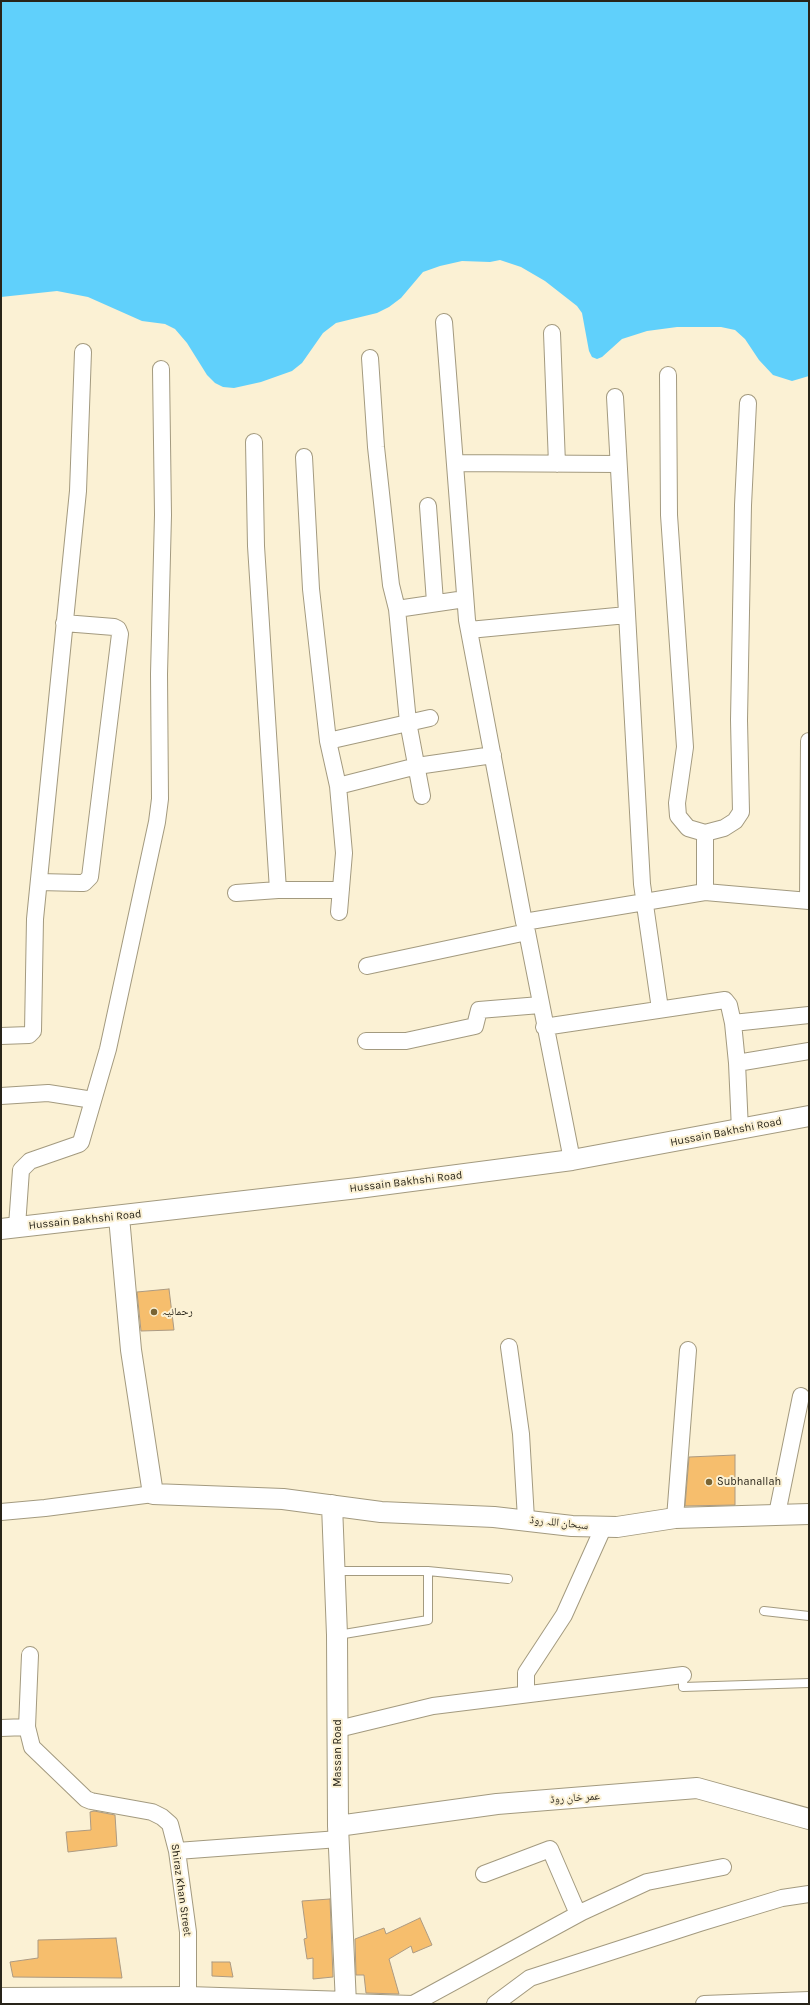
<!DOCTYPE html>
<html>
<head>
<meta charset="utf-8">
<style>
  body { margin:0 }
  #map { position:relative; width:810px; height:2005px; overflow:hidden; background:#fbf1d4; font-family:Karla,sans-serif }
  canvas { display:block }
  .frame { position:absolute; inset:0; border:2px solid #282419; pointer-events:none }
</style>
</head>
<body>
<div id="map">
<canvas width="810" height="2005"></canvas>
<div class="frame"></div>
</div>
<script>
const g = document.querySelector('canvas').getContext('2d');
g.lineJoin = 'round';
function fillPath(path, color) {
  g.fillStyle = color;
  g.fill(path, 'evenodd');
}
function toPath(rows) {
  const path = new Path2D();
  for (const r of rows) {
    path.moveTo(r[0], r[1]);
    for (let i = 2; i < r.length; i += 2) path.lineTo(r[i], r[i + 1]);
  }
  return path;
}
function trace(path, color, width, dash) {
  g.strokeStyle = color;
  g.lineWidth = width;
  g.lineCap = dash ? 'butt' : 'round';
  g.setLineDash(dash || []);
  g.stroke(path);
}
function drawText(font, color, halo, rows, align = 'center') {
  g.font = font + ' Karla,"Noto Naskh Arabic",sans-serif';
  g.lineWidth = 4;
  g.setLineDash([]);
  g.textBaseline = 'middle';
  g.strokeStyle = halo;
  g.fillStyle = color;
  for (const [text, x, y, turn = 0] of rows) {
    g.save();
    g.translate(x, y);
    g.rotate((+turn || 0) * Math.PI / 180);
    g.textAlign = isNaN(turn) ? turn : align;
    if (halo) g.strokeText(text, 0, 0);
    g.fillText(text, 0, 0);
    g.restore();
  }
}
fillPath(toPath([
  [1,1,809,1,809,376,792,381,773,375,759,360,745,339,735,330,721,327,677,327,647,331,622,339,602,357,597,359,592,357,589,351,582,313,577,306,545,281,521,267,500,260,490,262,462,261,440,266,423,272,401,298,389,307,377,313,336,323,323,333,302,363,292,371,261,382,234,388,223,387,215,383,207,375,187,343,175,329,165,324,142,321,88,297,57,291,1,297]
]), '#60d0fb');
const building = toPath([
  [169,1289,174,1330,141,1331,137,1292,169,1289],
  [735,1455,735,1505,685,1506,689,1457,735,1455],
  [94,1811,115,1815,117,1846,68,1852,66,1832,91,1830,90,1812,94,1811],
  [330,1899,333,1977,313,1979,313,1958,307,1959,304,1939,307,1938,302,1901,330,1899],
  [420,1918,432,1945,413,1953,411,1946,389,1959,399,1994,366,1993,364,1975,356,1975,355,1939,384,1928,386,1934,420,1918],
  [116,1938,122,1978,13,1977,10,1962,38,1958,38,1940,116,1938],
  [212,1962,230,1962,233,1977,212,1976,212,1962]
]);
fillPath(building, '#f6be6d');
trace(building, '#ac9a82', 1);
const service = toPath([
  [335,1571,428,1571,508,1579],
  [764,1611,809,1616],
  [338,1635,428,1620,428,1571],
  [683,1675,683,1687,809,1683]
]);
const minor = toPath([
  [444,322,467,620,524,922],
  [552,333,557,464],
  [370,358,376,447,391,585,397,609,408,722,422,796],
  [668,375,669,515,685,747,677,803,678,816,688,828,705,833,724,828,735,821,741,812,739,720,743,505,748,403],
  [615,397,642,884,660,1009],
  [254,442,256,546,278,890],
  [304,457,311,589,328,741,338,786,344,853,339,912],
  [455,463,618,464],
  [428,506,435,602],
  [397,609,465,599],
  [469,630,627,615],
  [328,741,430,718],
  [338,786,417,766,493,755],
  [705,833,705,892],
  [39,882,81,883,84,883,90,877,120,634,118,629,114,627,64,623],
  [236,893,278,890,341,890],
  [808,901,809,741],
  [527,932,572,1160],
  [367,966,527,932,524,922,705,892,809,901],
  [733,1023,809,1015],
  [544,1027,725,1000,729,1005,733,1023,737,1063,740,1130],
  [1,1036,29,1035,33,1031,35,919,78,491,83,352],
  [366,1041,406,1041,475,1026,479,1010,540,1005],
  [737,1063,809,1051],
  [1,1096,48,1093,93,1100],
  [17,1226,21,1170,30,1161,79,1144,81,1142,108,1049,157,822,160,799,159,674,163,515,161,369],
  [509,1347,521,1434,526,1519],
  [1,1512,45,1508,153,1494],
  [777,1514,801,1396],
  [675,1518,688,1350],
  [526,1694,526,1673,564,1615,604,1526],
  [27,1727,32,1747,86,1799,91,1801,152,1812,162,1817,170,1824,177,1851,188,1932,188,1997],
  [1,1728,27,1727,30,1655],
  [338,1729,433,1706,683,1675],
  [177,1851,339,1839],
  [484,1874,550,1849,578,1914],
  [347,2002,413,2004,582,1912,647,1882,723,1867],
  [495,2004,530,1978,700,1923,782,1898,809,1894],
  [704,2004,809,2000]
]);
const tertiary = toPath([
  [119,1217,131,1350,153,1494,283,1499,381,1512,494,1517,572,1526,617,1527,675,1518,809,1514],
  [1,1229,358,1188,572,1160,809,1116],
  [332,1505,337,1635,338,1826,346,2004],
  [338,1826,497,1804,697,1788,809,1819],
  [1,1998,188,1997,347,2002]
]);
trace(service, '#a39a7f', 10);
trace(minor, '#a39a7f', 18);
trace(tertiary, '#a39a7f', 22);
trace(service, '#fff', 8);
trace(minor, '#fff', 16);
trace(tertiary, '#fff', 20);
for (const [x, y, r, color] of [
  [154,1312,4,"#796433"],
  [709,1482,4,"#796433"]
]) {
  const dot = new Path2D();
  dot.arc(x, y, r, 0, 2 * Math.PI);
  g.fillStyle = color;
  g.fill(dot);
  trace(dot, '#fbf1d4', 1.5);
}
drawText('11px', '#282419', '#fbf1d4', [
  ["Hussain Bakhshi Road",726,1132,-11],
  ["Hussain Bakhshi Road",406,1182,-7],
  ["Hussain Bakhshi Road",85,1220,-6],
  ["سبحان اللہ روڈ",559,1523,6],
  ["Massan Road",338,1753,-90],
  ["عمر خان روڈ",575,1798,-4],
  ["Shiraz Khan Street",181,1890,82]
]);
drawText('11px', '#282419', '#fbf1d4', [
  ["رحمانیہ",162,1312],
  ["Subhanallah",717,1482]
], 'left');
</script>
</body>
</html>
